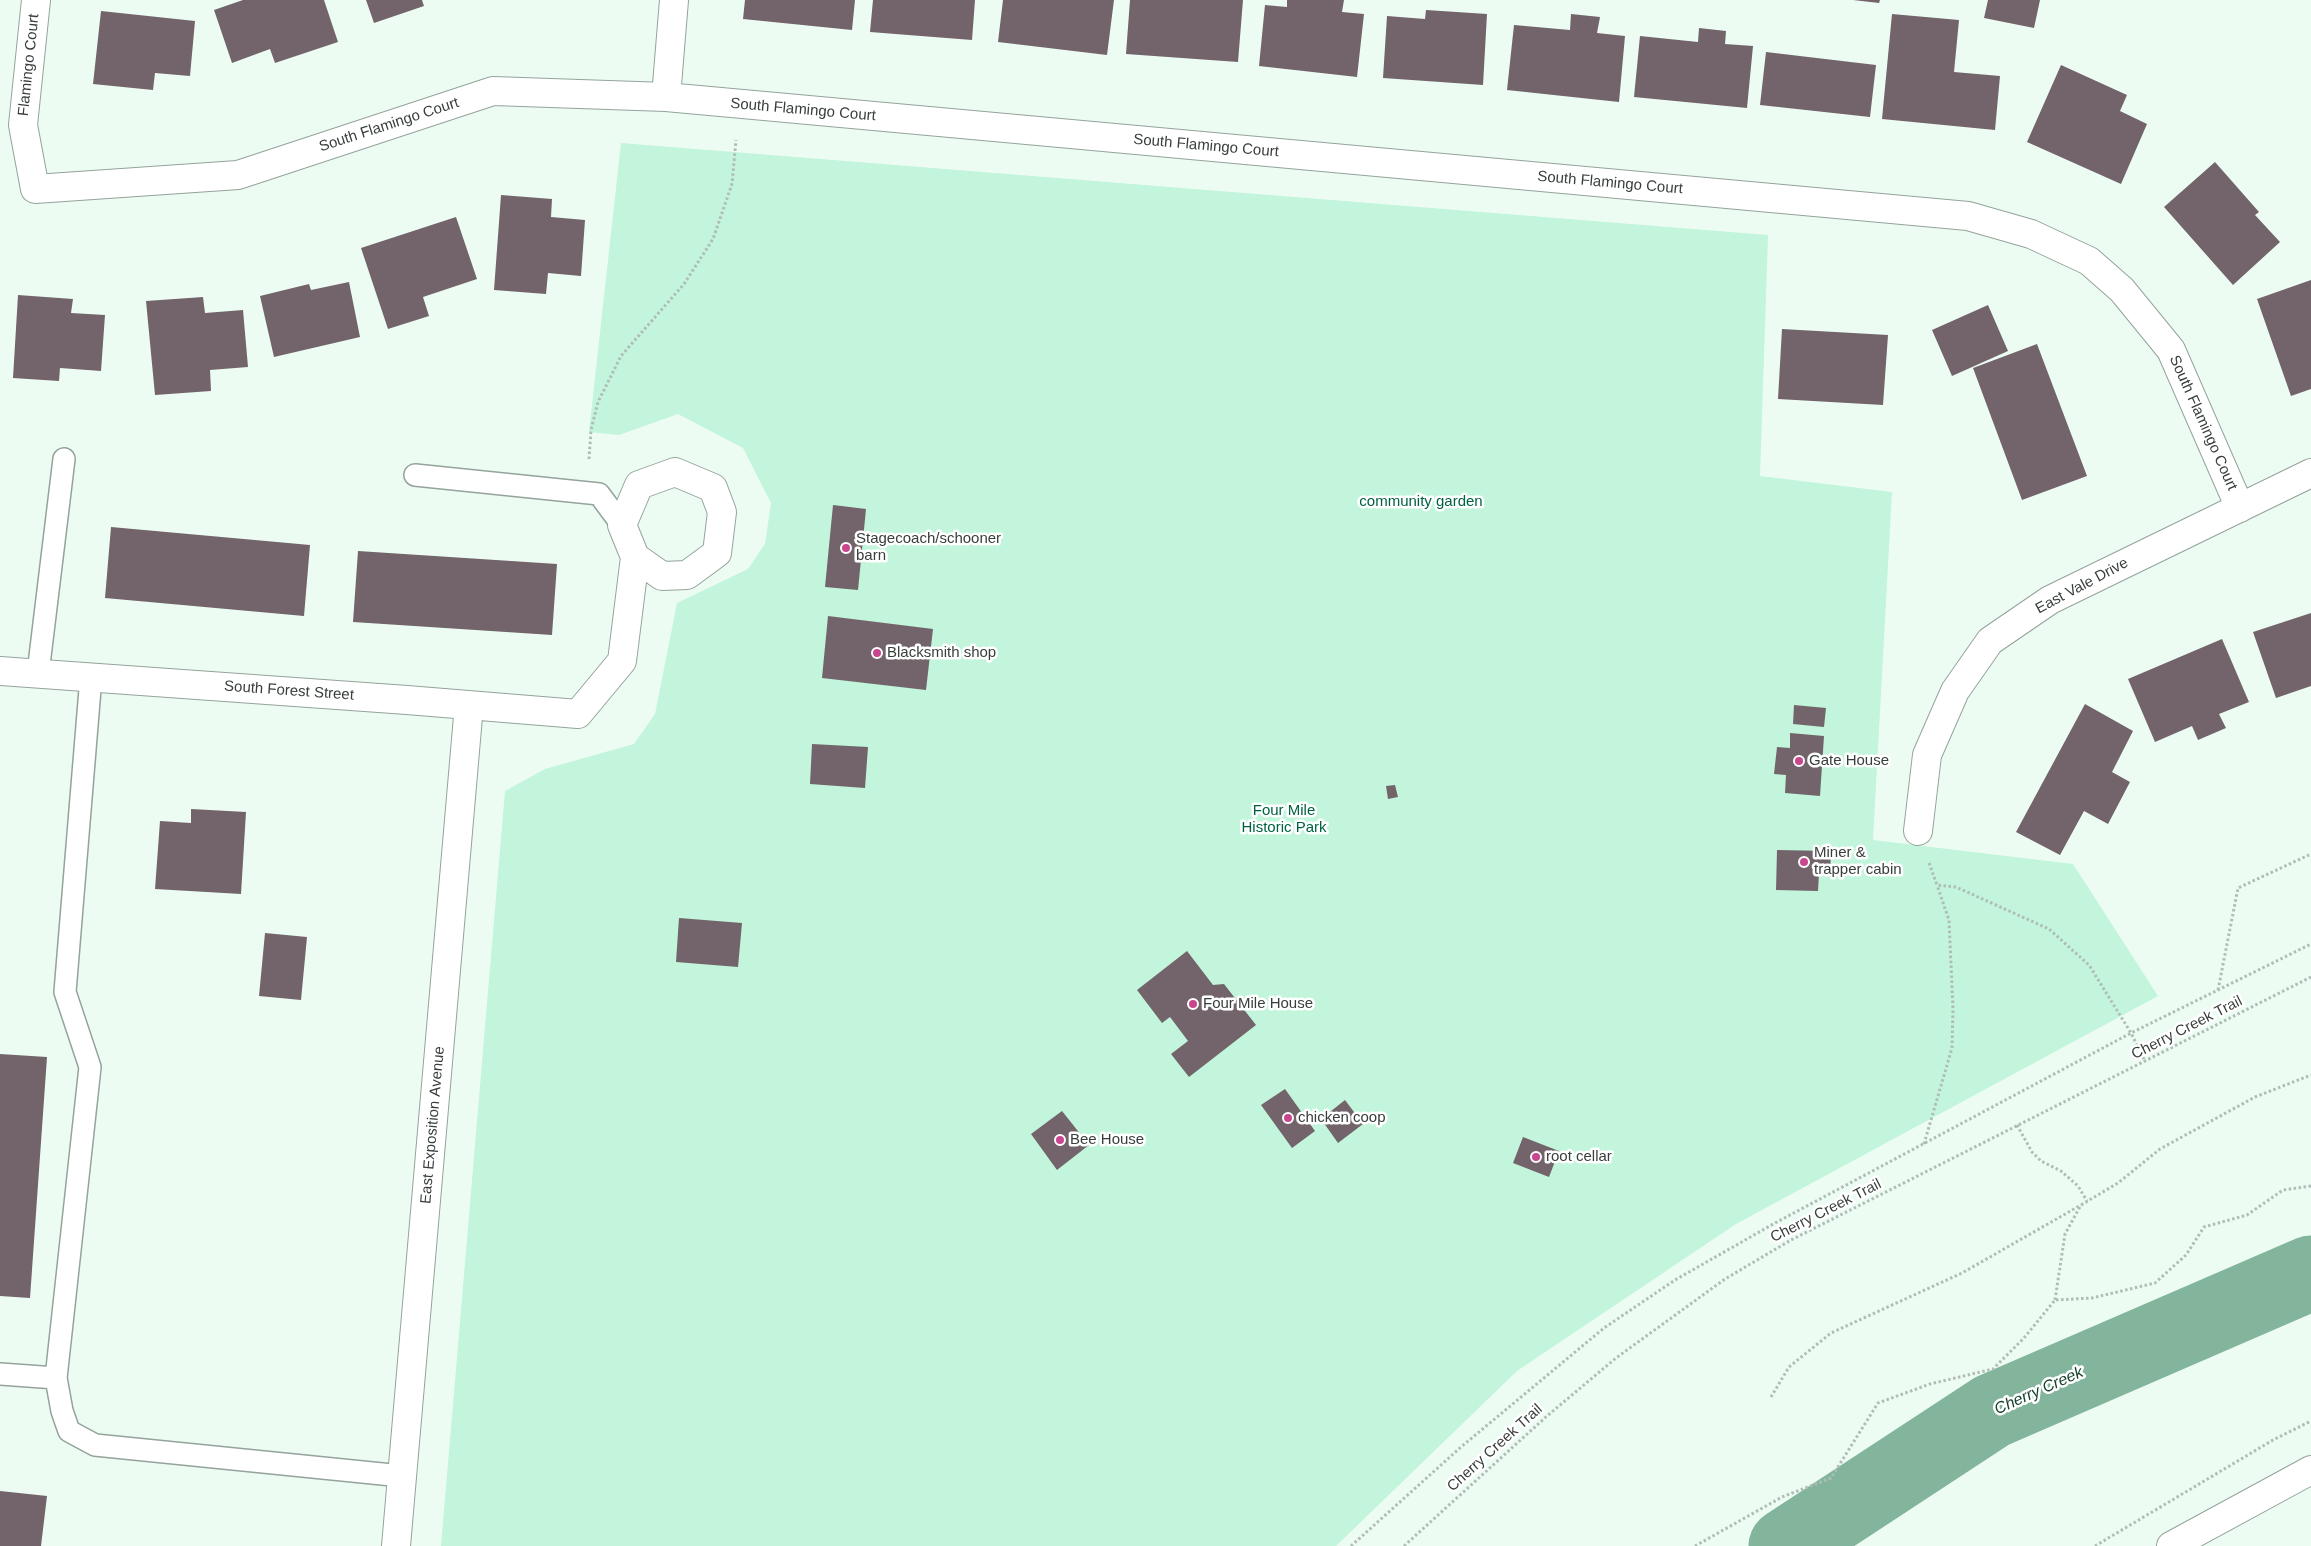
<!DOCTYPE html>
<html>
<head>
<meta charset="utf-8">
<style>
  body { margin:0 }
  canvas { display:block; background:#ecfcf3 }
</style>
</head>
<body>
<canvas width="2311" height="1546"></canvas>
<script>
const g = document.querySelector('canvas').getContext('2d');
g.lineJoin = 'round';
function fillPath(path, color) {
  g.fillStyle = color;
  g.fill(path, 'evenodd');
}
function toPath(rows) {
  const path = new Path2D();
  for (const r of rows) {
    path.moveTo(r[0], r[1]);
    for (let i = 2; i < r.length; i += 2) path.lineTo(r[i], r[i + 1]);
  }
  return path;
}
function trace(path, color, width, dash) {
  g.strokeStyle = color;
  g.lineWidth = width;
  g.lineCap = dash ? 'butt' : 'round';
  g.setLineDash(dash || []);
  g.stroke(path);
}
function drawText(font, color, halo, rows, align = 'center') {
  g.font = font + ' Helvetica,sans-serif';
  g.lineWidth = 5;
  g.setLineDash([]);
  g.textBaseline = 'middle';
  g.strokeStyle = halo;
  g.fillStyle = color;
  for (const [text, x, y, turn = 0] of rows) {
    g.save();
    g.translate(x, y);
    g.rotate((+turn || 0) * Math.PI / 180);
    g.textAlign = isNaN(turn) ? turn : align;
    if (halo) g.strokeText(text, 0, 0);
    g.fillText(text, 0, 0);
    g.restore();
  }
}
fillPath(toPath([
  [621,143,1768,235,1760,476,1892,492,1873,840,2073,864,2158,996,1736,1224,1517,1371,1336,1546,441,1546,505,791,545,769,634,744,655,714,677,603,748,569,765,544,771,503,743,448,678,414,619,435,589,432]
]), '#c2f5db');
trace(toPath([
  [1786,1546,1992,1411,2311,1273]
]), '#82b59b', 75);
fillPath(toPath([
  [243,0,324,0,338,42,275,63,270,49,232,63,214,10],
  [366,0,422,0,424,6,374,23],
  [745,0,855,0,852,30,743,19],
  [873,0,975,0,972,40,870,32],
  [1003,0,1114,0,1107,55,998,42],
  [1130,0,1243,0,1238,62,1126,54],
  [1287,0,1344,0,1342,12,1364,14,1357,77,1259,66,1265,5,1287,7],
  [1853,0,1880,0,1879,3],
  [1988,0,2040,0,2034,28,1984,18],
  [1426,10,1487,14,1483,85,1383,78,1387,16,1425,19],
  [101,11,195,21,190,76,155,73,153,90,93,84],
  [1571,14,1600,17,1597,33,1625,36,1619,102,1507,90,1514,25,1570,30],
  [1892,14,1959,20,1954,72,2000,76,1995,130,1882,119],
  [1699,28,1726,31,1725,44,1753,46,1747,108,1634,97,1640,36,1698,42],
  [1766,52,1876,65,1870,117,1760,105],
  [2061,65,2127,95,2120,111,2147,124,2121,184,2027,142],
  [2215,162,2259,212,2255,215,2280,242,2233,285,2164,207],
  [501,195,552,199,551,217,585,220,581,276,548,273,546,294,494,290],
  [456,217,477,279,423,297,429,316,388,329,361,248],
  [2311,280,2311,389,2291,396,2257,299],
  [349,282,360,337,274,357,260,296,309,284,311,290],
  [18,295,73,299,71,313,105,315,101,371,60,368,59,381,13,378],
  [203,297,205,313,243,310,248,367,210,370,211,391,155,395,146,301],
  [1988,305,2008,351,1952,376,1932,330],
  [1782,329,1888,335,1883,405,1778,399],
  [2037,344,2087,476,2022,500,1973,368],
  [833,505,866,509,858,590,825,587],
  [111,527,310,545,304,616,105,598],
  [358,551,557,564,552,635,353,622],
  [2311,613,2311,686,2276,698,2253,632],
  [828,616,933,629,926,690,822,678],
  [2222,639,2249,702,2219,714,2226,728,2198,740,2192,726,2155,742,2128,679],
  [2085,704,2133,731,2112,772,2130,782,2108,824,2084,811,2060,855,2016,832],
  [1794,705,1826,708,1824,727,1793,724],
  [1790,733,1824,736,1820,796,1785,793,1786,775,1774,774,1777,747,1790,748],
  [812,744,868,747,865,788,810,784],
  [1395,785,1398,797,1388,799,1386,786],
  [191,809,246,812,241,894,155,889,160,821,191,823],
  [1777,850,1831,851,1830,873,1819,873,1818,891,1776,890],
  [679,918,742,923,738,967,676,962],
  [265,933,307,937,301,1000,259,996],
  [1187,951,1213,985,1224,984,1256,1025,1189,1077,1171,1054,1188,1041,1170,1017,1162,1023,1137,990],
  [0,1054,47,1057,30,1298,0,1296],
  [1285,1089,1315,1131,1292,1148,1261,1105],
  [1345,1100,1363,1124,1338,1143,1321,1119],
  [1062,1111,1089,1145,1057,1170,1031,1134],
  [1523,1137,1559,1151,1549,1177,1513,1163],
  [0,1491,47,1496,41,1546,0,1546]
]), '#72646a');
const lane = toPath([
  [415,475,599,494,622,525],
  [38,673,64,459],
  [91,677,65,992,90,1067,56,1378,62,1411,69,1431,95,1445,402,1476],
  [0,1374,56,1378]
]);
const street = toPath([
  [36,0,23,125,35,189,238,175,493,91,666,97,1968,216,2031,234,2089,261,2122,290,2171,350,2240,508],
  [666,97,674,0],
  [0,671,407,700,578,714,622,661,635,557,622,525,639,485,675,472,713,488,722,512,717,553,687,575,662,576,635,557],
  [1918,831,1927,755,1955,691,1990,641,2050,600,2311,473],
  [396,1546,469,705]
]);
const secondary = toPath([
  [2171,1546,2311,1470]
]);
trace(lane, '#94a39b', 24);
trace(street, '#94a39b', 30);
trace(secondary, '#94a39b', 30);
trace(toPath([
  [589,459,591,430,598,402,621,356,684,284,713,239,732,184,736,140],
  [1929,863,1937,885,1956,887,2049,929,2089,965,2131,1033,2145,1061],
  [2218,990,2238,888,2311,854],
  [2017,1125,2032,1152,2041,1161,2061,1171,2078,1186,2087,1201],
  [1924,1144,1952,1048,1953,1009,1949,920,1937,885],
  [2055,1300,2065,1234,2081,1205,2118,1183,2160,1149,2255,1097,2311,1075],
  [1771,1397,1789,1367,1831,1333,1962,1273,2081,1205],
  [1351,1546,1461,1447,1604,1328,1675,1280,1775,1223,2131,1033,2311,944],
  [1404,1546,1547,1416,1616,1358,1725,1279,1791,1240,2311,977],
  [1695,1546,1782,1497,1831,1478,1878,1403,1930,1384,1993,1369,2024,1338,2055,1300,2092,1298,2155,1283,2186,1255,2204,1227,2247,1215,2283,1190,2311,1186],
  [2095,1546,2273,1440,2311,1421]
]), '#b0bdb6', 3, [2.5, 2.5]);
trace(lane, '#fff', 21);
trace(street, '#fff', 28);
trace(secondary, '#fff', 28);
for (const [x, y, r, color] of [
  [846,548,5,"#c8468d"],
  [877,653,5,"#c8468d"],
  [1799,761,5,"#c8468d"],
  [1804,862,5,"#c8468d"],
  [1193,1004,5,"#c8468d"],
  [1288,1118,5,"#c8468d"],
  [1060,1140,5,"#c8468d"],
  [1536,1157,5,"#c8468d"]
]) {
  const dot = new Path2D();
  dot.arc(x, y, r, 0, 2 * Math.PI);
  g.fillStyle = color;
  g.fill(dot);
  trace(dot, '#fff', 2);
}
drawText('15px', '#383e3b', '#fff', [
  ["Flamingo Court",29,65,-84],
  ["South Flamingo Court",803,110,5],
  ["South Flamingo Court",389,125,-18],
  ["South Flamingo Court",1206,146,5],
  ["South Flamingo Court",1610,183,5],
  ["South Flamingo Court",2203,423,66],
  ["East Vale Drive",2082,586,-28],
  ["South Forest Street",289,691,4],
  ["Cherry Creek Trail",2187,1028,-27],
  ["East Exposition Avenue",433,1125,-85],
  ["Cherry Creek Trail",1826,1211,-27],
  ["Cherry Creek Trail",1495,1448,-42]
]);
drawText('15px', '#006242', '#fff', [
  ["community garden",1421,502],
  ["Four Mile",1284,811],
  ["Historic Park",1284,828]
]);
drawText('15px', '#383e3b', '#fff', [
  ["Stagecoach/schooner",856,539],
  ["barn",856,556],
  ["Blacksmith shop",887,653],
  ["Gate House",1809,761],
  ["Miner &",1814,853],
  ["trapper cabin",1814,870],
  ["Four Mile House",1203,1004],
  ["chicken coop",1298,1118],
  ["Bee House",1070,1140],
  ["root cellar",1546,1157]
], 'left');
drawText('italic 16px', '#17422f', '#fff', [
  ["Cherry Creek",2039,1391,-24]
]);
</script>
</body>
</html>
